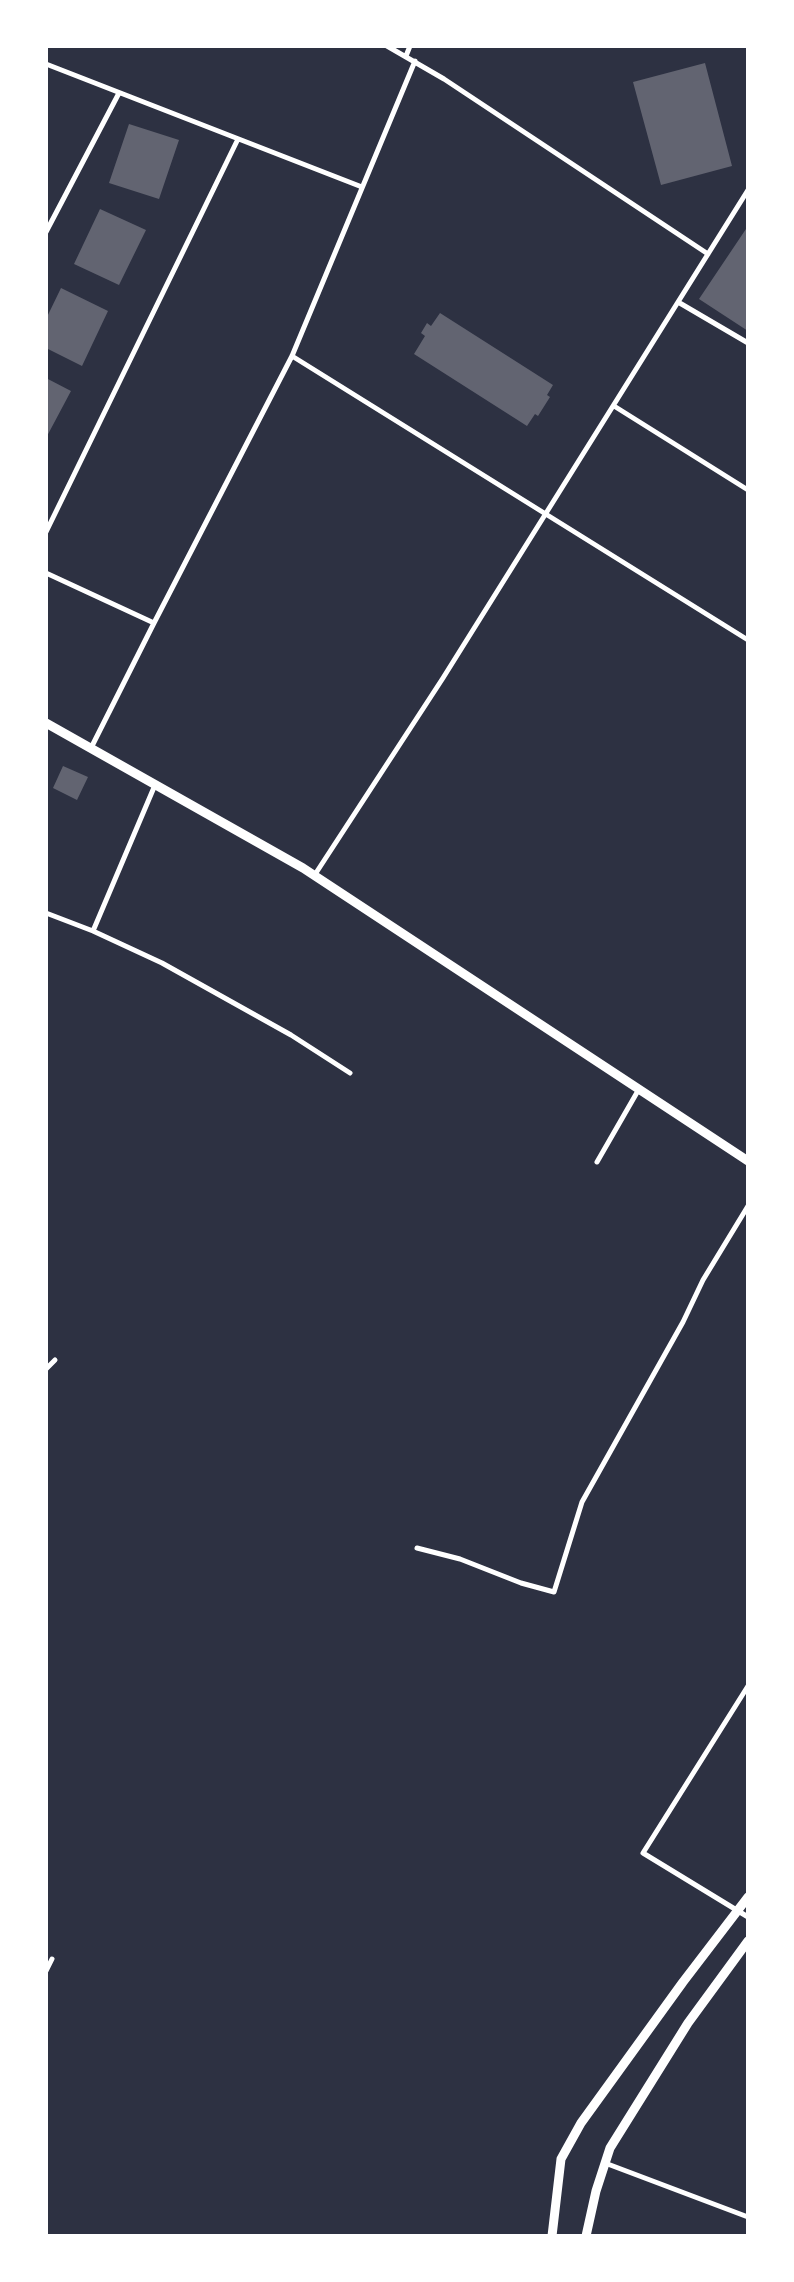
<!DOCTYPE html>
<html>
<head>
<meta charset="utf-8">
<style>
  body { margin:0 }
  #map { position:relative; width:794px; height:2282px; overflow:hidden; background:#2d3142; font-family:Commissioner,sans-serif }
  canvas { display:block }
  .frame { position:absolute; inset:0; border:48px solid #fff; pointer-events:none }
</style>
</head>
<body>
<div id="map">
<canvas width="794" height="2282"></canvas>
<div class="frame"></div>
</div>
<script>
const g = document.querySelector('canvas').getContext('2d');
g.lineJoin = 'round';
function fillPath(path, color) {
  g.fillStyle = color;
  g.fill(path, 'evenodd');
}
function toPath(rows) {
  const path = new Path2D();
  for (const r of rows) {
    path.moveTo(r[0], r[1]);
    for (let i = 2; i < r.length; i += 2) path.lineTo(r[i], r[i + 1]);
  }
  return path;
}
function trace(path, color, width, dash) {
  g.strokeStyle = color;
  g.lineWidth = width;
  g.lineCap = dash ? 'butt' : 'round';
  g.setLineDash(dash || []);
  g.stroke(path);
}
fillPath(toPath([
  [705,63,732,166,661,185,633,82],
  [129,124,179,140,159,199,109,183],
  [100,209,146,230,119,285,74,264],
  [748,226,748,331,699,299],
  [61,288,108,311,82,366,46,348,46,319],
  [440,313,553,385,547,395,550,397,538,416,535,414,527,426,414,354,425,336,421,333,427,323,431,326],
  [46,378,71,391,46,438],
  [63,766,88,777,77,800,53,788]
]), '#626471');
trace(toPath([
  [387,46,444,79,708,254],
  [406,56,410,46],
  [46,64,362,187],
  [46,232,119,93],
  [678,302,748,343],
  [292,356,748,640],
  [614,406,748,490],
  [46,532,238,139],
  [46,573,154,623,91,748],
  [154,623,292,356,415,61],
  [314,876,443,678,748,190],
  [46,913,93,931,162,963,291,1035,350,1073],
  [93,931,155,785],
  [597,1162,639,1089],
  [46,1369,55,1360],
  [417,1548,460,1559,521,1583,554,1592,582,1502,683,1322,703,1280,748,1206],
  [748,1686,643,1853,748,1917],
  [46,1971,52,1959],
  [605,2163,748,2217]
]), '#fff', 5);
trace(toPath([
  [46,723,303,868,748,1161],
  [552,2236,561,2159,581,2123,683,1982,748,1897],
  [586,2236,596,2191,610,2148,688,2023,748,1941]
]), '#fff', 9);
</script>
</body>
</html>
